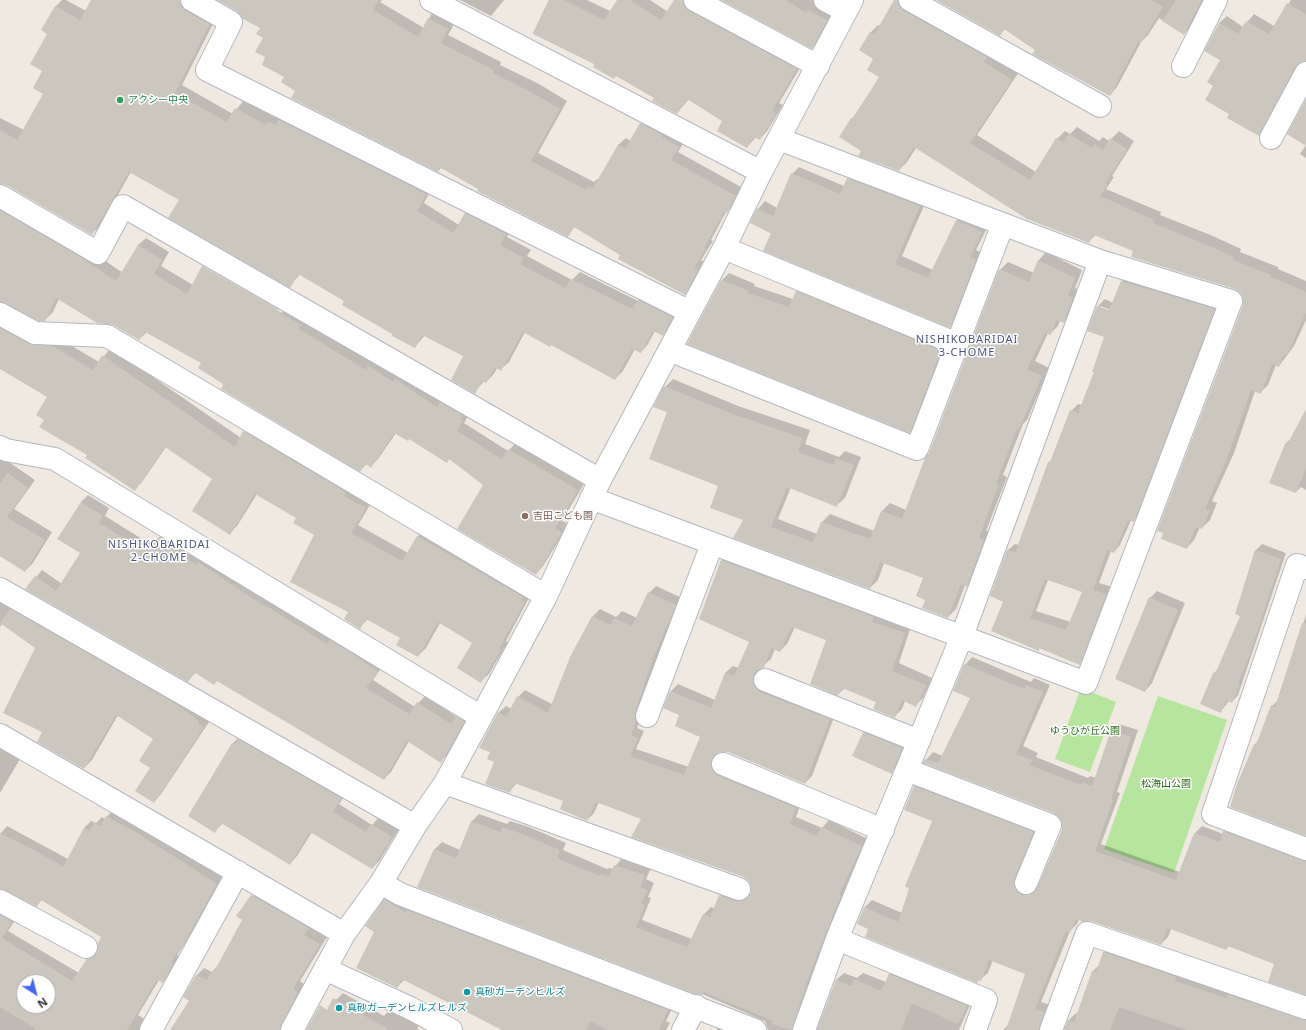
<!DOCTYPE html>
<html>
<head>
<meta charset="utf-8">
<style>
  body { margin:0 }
  #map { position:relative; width:1306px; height:1030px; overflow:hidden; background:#efe9e1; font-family:"Noto Sans",sans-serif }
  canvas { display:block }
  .north { position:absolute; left:16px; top:974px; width:40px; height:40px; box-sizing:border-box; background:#fff; border:1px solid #ababab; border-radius:50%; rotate:144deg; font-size:11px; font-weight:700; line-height:16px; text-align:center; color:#2e2e2e }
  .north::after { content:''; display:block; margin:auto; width:14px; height:18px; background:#4264fb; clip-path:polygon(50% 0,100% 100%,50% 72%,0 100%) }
</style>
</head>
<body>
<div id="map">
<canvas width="1306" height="1030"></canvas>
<div class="north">N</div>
</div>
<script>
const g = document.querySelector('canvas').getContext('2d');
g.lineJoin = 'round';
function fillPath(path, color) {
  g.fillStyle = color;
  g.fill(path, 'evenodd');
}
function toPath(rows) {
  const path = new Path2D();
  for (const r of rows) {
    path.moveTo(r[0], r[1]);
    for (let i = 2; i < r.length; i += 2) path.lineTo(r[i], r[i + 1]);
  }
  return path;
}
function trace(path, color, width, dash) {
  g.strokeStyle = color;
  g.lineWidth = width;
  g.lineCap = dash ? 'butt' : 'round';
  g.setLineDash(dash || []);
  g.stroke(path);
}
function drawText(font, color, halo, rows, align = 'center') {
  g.font = font + ' "Noto Sans","Noto Sans JP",sans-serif';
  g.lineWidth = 3;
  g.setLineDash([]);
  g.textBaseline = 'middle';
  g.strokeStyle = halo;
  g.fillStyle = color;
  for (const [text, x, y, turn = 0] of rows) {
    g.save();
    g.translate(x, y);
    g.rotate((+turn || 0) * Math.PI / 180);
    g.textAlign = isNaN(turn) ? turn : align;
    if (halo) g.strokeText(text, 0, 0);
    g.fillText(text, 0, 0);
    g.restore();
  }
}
fillPath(toPath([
  [1081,688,1116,702,1090,772,1055,759],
  [1158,696,1227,720,1174,873,1104,849]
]), '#b6e59e');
fillPath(toPath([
  [62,0,66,0,86,11,93,0,190,0,217,16,182,85,233,114,244,100,274,117,276,115,433,186,424,203,459,225,465,214,473,206,513,226,507,237,531,250,527,256,572,280,580,272,638,301,646,293,680,309,670,327,663,335,655,331,648,344,641,352,635,349,623,371,615,379,552,344,525,332,509,362,501,369,497,368,494,374,486,382,484,381,475,392,465,356,425,335,415,347,346,300,300,274,290,286,180,199,131,172,100,226,92,234,6,184,0,183,0,118,24,130,44,93,44,71,48,34,42,30,56,6],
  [218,0,382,0,380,2,424,28,431,15,439,7,458,17,448,35,501,62,500,65,539,84,567,101,538,153,594,182,597,179,599,180,618,145,626,138,631,141,641,124,648,116,686,139,678,152,743,188,735,204,726,212,711,240,713,241,701,260,705,262,692,286,684,294,575,227,567,235,297,90,267,57,261,27,238,10],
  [460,0,504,0,491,16],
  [549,0,587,0,610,11,618,0,650,0,668,12,675,0,693,0,804,61,779,103,783,105,767,131,760,139,756,137,747,147,724,121,689,99,677,113,655,98,596,63,533,33],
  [724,0,823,0,834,12,820,40,812,47],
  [895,0,908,0,1019,72,977,135,1036,172,1057,139,1065,131,1070,134,1077,127,1099,141,1103,137,1109,141,1119,131,1134,141,1112,176,1114,177,1106,189,1161,212,1160,215,1213,236,1241,249,1240,252,1278,267,1278,269,1306,281,1306,320,1294,346,1279,366,1276,365,1268,385,1260,393,1255,391,1234,453,1212,501,1217,503,1210,520,1202,528,1200,527,1194,540,1187,548,1244,306,1244,299,1241,292,1235,288,1096,235,1088,242,916,148,907,162,899,170,840,137,880,77,870,33,878,25,880,26],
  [938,0,1205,0,1192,26,1184,34,1159,18,1148,35,1141,42,1117,87,1110,95,1005,29,1000,35],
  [1291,0,1306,0,1306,60,1301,61,1266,128,1259,135,1230,113,1214,85,1222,60,1219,23,1227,16,1243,27,1254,14,1274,26],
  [1306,145,1306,158,1300,154],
  [799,167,844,186,848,179,855,172,927,199,902,256,933,270,957,220,964,213,989,224,976,250,982,253,957,319,950,326,751,223,758,209,765,201,777,208,792,174],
  [0,198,88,249,123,273,138,245,146,238,169,252,161,266,193,285,203,267,211,259,470,413,464,423,508,451,517,442,585,482,562,521,569,524,543,566,536,574,484,485,450,458,446,462,409,438,396,433,378,459,371,466,367,464,360,470,225,384,202,363,147,332,139,339,113,324,59,299,53,312,45,320,0,300],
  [204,266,283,311,282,313,204,268],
  [1046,252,1082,270,1075,288,1080,290,1071,314,1064,322,1060,321,1058,326,1050,334,1048,333,1035,361,1049,368,1027,420,1023,424,1003,475,1007,477,986,531,991,532,974,578,967,586,965,585,956,609,948,617,926,599,924,578,884,563,878,580,870,588,744,519,669,412,665,387,673,379,738,406,810,430,805,444,839,457,845,451,861,457,845,498,837,505,791,487,778,519,817,534,822,522,830,514,874,531,882,511,890,503,906,510,930,454,1000,270,1008,262,1034,273,1039,260],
  [729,273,755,284,754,286,793,299,797,292,804,285,947,344,917,424,910,432,688,343,722,280],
  [1129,274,1221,302,1140,514,1133,521,1131,520,1120,545,1114,552,1111,551,1099,583,1113,587,1086,657,1079,663,1040,648,1038,649,1005,601,1008,550,1015,544,1019,545,1049,462,1052,459,1071,411,1078,404,1082,405,1095,372,1105,336,1098,306,1105,299,1113,303,1122,281],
  [1100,306,1114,311,1113,313,1100,308],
  [1048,580,1083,591,1071,622,1036,611],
  [0,316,60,339,99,362,111,348,241,438,252,424,373,500,358,525,408,553,418,536,425,528,531,594,506,641,508,642,489,674,481,681,473,642,440,623,426,648,418,656,401,638,368,619,359,628,350,612,315,535,297,517,257,494,237,526,229,534,213,479,166,447,142,482,135,489,88,455,45,419,48,396,0,368],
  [1306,415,1306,490,1301,487,1296,492,1285,444,1292,438],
  [0,456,35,480,14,509,52,532,33,563,25,571,0,556],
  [88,495,109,508,105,516,147,542,150,539,155,542,165,531,384,664,373,680,415,707,425,696,457,717,464,710,471,714,448,754,441,761,409,741,391,772,384,779,218,680,196,672,188,681,26,589,42,570,62,584,81,553,81,502],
  [1262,544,1286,553,1238,695,1232,702,1229,701,1221,711,1214,673,1218,669,1241,615,1256,550],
  [730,553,911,626,899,663,932,678,923,698,916,705,905,701,902,709,894,717,877,702,845,688,838,694,827,640,795,627,787,644,780,651,775,649,771,659,760,668,759,674,836,712,812,776,805,783,728,751,718,752,717,758,802,800,796,817,822,828,829,820,868,839,846,887,848,888,801,1030,768,1030,765,1021,702,994,418,887,435,849,442,842,460,850,472,821,479,814,507,824,510,821,529,827,566,843,563,850,607,869,609,868,613,869,622,858,651,868,646,879,654,883,648,897,651,898,642,920,692,939,704,914,711,907,714,908,720,896,727,888,750,894,752,893,752,886,749,880,642,818,599,802,594,813,587,820,565,801,517,783,509,792,496,761,498,713,506,706,512,709,518,697,525,690,552,704,571,657,593,616,600,609,616,617,622,611,637,618,649,593,656,586,682,598,637,728,644,731,636,749,689,767,701,737,681,715,671,691,678,684,715,700,725,673,733,666,739,668,751,642,722,561],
  [1157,591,1185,603,1152,683,1145,691,1150,598],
  [0,592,211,719,161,794,154,802,151,768,155,738,118,715,92,760,84,768,44,731,36,648,3,623,0,627],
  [1306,615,1306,836,1238,785,1255,744,1259,740,1272,706,1279,699],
  [972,657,1031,682,1034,678,1050,685,1023,746,1038,753,1036,757,1088,778,1090,776,1096,778,1112,731,1119,724,1138,730,1117,792,1120,793,1101,844,1180,872,1195,833,1202,826,1223,834,1231,824,1306,851,1306,993,1276,963,1230,945,1226,949,1171,929,1168,937,1161,944,1091,920,1079,919,1077,924,1070,931,1041,1002,1051,1005,1048,1030,1003,1030,1008,1025,1026,973,993,960,988,973,977,982,858,923,865,907,872,900,902,913,933,820,915,787,922,779,1040,825,1029,888,1037,888,1063,830,1063,823,1060,816,1055,812,926,760,933,752,943,756,971,697,965,665],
  [871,725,909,741,899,765,891,772,864,733],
  [240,736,348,791,339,804,372,825,379,817,399,829,379,861,372,868,312,832,297,856,290,864,223,823,215,831,233,743],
  [0,746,23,754,0,793],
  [114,809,224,876,195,928,177,955,180,956,170,975,162,982,159,980,138,1015,146,1020,148,1030,0,1030,0,907,19,914,8,931,79,973,87,960,98,952,103,937,42,900,37,905,0,883,0,834,7,826,68,859,84,828,91,821,96,823,102,817,105,819],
  [24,982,48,982,48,1006,24,1006],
  [259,888,315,921,311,928,327,937,300,981,305,985,282,1030,171,1030,190,1000,185,997,197,975,204,968,212,972,219,964,244,920,238,916],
  [392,893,675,1003,666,1021,670,1023,666,1030,503,1030,404,980,397,987,376,931,385,900],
  [1111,945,1306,1011,1306,1030,1064,1030,1069,1020,1076,1013,1078,1014,1093,971,1100,964,1104,952],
  [897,967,973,998,959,1030,817,1030,836,980,844,973,857,978,863,973,886,982,889,974],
  [343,993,384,1016,391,1008,420,1024,417,1029,420,1030,320,1030,336,1000],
  [724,1022,748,1030,716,1030]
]), '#0003');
fillPath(toPath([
  [91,0,180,0,181,6,186,11,210,24,175,93,227,122,235,108,266,125,268,122,276,125,279,120,426,194,417,211,453,233,465,213,506,234,500,245,524,258,520,264,565,288,571,279,632,309,638,300,673,317,663,336,653,331,641,353,632,349,615,380,551,345,550,347,523,332,501,371,495,367,486,383,482,381,475,394,451,380,463,356,422,335,415,348,392,336,392,334,342,305,344,301,298,274,290,288,168,218,179,200,129,172,92,235,6,185,0,184,0,130,17,140,43,94,33,88,42,71,30,64,47,34,41,30,55,6,80,20],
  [217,0,379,0,373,10,418,37,428,18,448,29,441,43,494,70,493,73,531,92,560,109,531,161,586,190,589,186,593,188,618,145,625,149,640,123,663,135,662,137,679,147,671,160,736,196,727,213,724,212,704,248,706,249,694,268,698,270,685,295,618,259,620,255,574,227,568,237,477,191,478,189,441,168,438,172,291,98,295,91,281,82,284,77,262,65,265,57,255,52,263,38,256,34,260,28,243,19,237,11],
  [550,0,564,0,604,20,617,0,630,0,661,20,674,0,683,0,684,6,689,11,797,69,772,111,776,113,760,140,754,137,747,148,717,131,722,121,687,99,677,114,652,101,654,98,616,76,614,79,593,67,594,64,533,34],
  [721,0,786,0,806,13,808,10,827,20,812,49],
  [894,0,898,0,899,6,904,11,987,57,984,62,1012,80,970,143,1030,180,1056,138,1063,142,1069,134,1092,148,1094,144,1103,150,1110,138,1127,149,1105,184,1107,185,1100,196,1154,220,1153,223,1205,244,1234,257,1233,260,1271,275,1271,277,1306,292,1306,312,1287,355,1284,354,1279,367,1272,364,1261,394,1251,390,1226,461,1205,509,1210,511,1202,529,1196,527,1187,549,1161,539,1163,533,1157,531,1243,305,1243,299,1241,293,1235,289,1131,257,1133,251,1094,235,1089,243,1027,219,914,147,899,171,858,156,861,151,839,137,851,118,853,119,879,77,867,70,873,59,859,50,870,32,874,35],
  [936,0,1151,0,1163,7,1141,43,1138,42,1110,96,1032,54,1035,50,1004,29,1000,36],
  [1176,0,1202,0,1184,35,1162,21],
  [1287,3,1306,14,1306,61,1300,62,1295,67,1259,136,1227,118,1229,114,1205,100,1213,86,1207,82,1220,60,1204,51,1219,23,1238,34,1246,21,1269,34],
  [1306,99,1306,146,1287,134],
  [791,173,840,194,847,178,920,206,895,264,928,278,956,220,982,232,970,257,976,260,950,328,763,251,771,233,750,223,757,208,773,216],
  [0,210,80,257,116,281,138,245,162,260,154,274,187,294,202,266,278,309,277,311,301,325,299,329,366,370,368,366,393,382,395,379,437,407,440,402,463,416,460,420,463,421,457,431,502,459,508,449,578,490,555,529,562,532,536,575,457,529,483,485,449,459,447,463,409,439,408,441,394,433,371,468,366,464,360,472,221,389,223,384,198,368,201,363,145,332,139,340,113,325,97,323,56,298,45,321,38,321,0,302],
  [1038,260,1075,278,1068,296,1073,297,1064,323,1056,320,1051,335,1045,333,1027,369,1042,376,1019,429,1017,429,996,483,999,484,979,538,984,540,967,587,961,584,948,618,922,608,925,600,916,596,923,578,880,562,870,589,733,538,743,520,710,508,718,486,649,459,667,412,653,407,664,386,730,413,803,438,798,452,834,465,836,458,854,465,837,507,787,487,771,527,813,542,821,522,870,539,881,511,902,519,925,458,929,453,999,269,1029,282],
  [721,280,749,291,748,293,789,307,796,291,941,351,910,433,687,344],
  [1121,281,1215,309,1134,522,1128,520,1114,553,1107,550,1093,590,1106,594,1080,665,1039,648,1039,651,991,631,1003,602,990,596,1007,550,1015,553,1048,462,1050,462,1070,410,1078,413,1094,372,1092,372,1104,337,1087,331,1097,306,1109,310],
  [1045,579,1082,592,1066,630,1030,618],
  [0,328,29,344,52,346,93,370,102,355,235,447,243,431,346,492,344,496,366,508,351,533,402,561,417,536,523,597,521,600,525,602,499,649,501,650,481,683,457,668,472,643,438,622,418,657,396,645,400,638,366,619,360,629,344,619,348,612,290,582,314,535,293,523,296,518,255,494,230,535,192,511,212,479,165,447,135,491,85,458,87,455,39,427,44,420,36,415,47,397,0,369],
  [1306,409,1306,468,1296,493,1269,483,1285,444,1287,445],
  [8,473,28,488,7,517,45,540,25,572,0,556,0,483],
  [81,502,103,516,99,523,140,548,142,545,149,549,157,538,196,565,198,562,264,606,265,605,327,644,330,640,350,652,378,672,366,688,409,714,417,702,451,724,456,716,464,722,441,763,407,741,384,780,217,681,214,685,194,672,188,682,25,589,35,576,56,591,80,553,57,539],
  [1255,550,1281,559,1249,657,1238,683,1240,684,1232,703,1226,700,1221,713,1200,704,1213,673,1215,674,1240,616,1235,614],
  [721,560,874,617,872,622,905,633,892,671,926,685,916,707,902,700,895,718,873,709,876,702,842,688,838,696,810,684,826,640,792,627,780,652,771,648,764,668,757,670,753,676,753,681,755,687,760,692,830,719,805,784,728,752,722,752,716,754,711,760,711,766,713,771,718,776,796,808,790,824,817,836,821,827,862,846,839,895,841,896,811,970,792,1030,772,1024,773,1021,704,992,702,995,695,994,417,887,434,849,456,858,471,821,501,832,502,827,522,834,560,850,557,858,600,876,601,874,609,877,614,865,645,875,640,887,648,890,641,904,645,905,636,927,687,947,703,914,710,917,719,895,735,901,742,901,747,898,751,894,751,887,749,881,744,877,631,837,641,819,596,802,587,821,560,809,563,801,514,783,510,793,485,784,494,762,487,759,490,752,479,748,498,712,506,717,517,696,548,713,570,657,592,616,610,625,614,618,632,626,648,592,676,605,653,658,635,712,636,721,631,735,638,738,630,756,684,775,700,737,675,726,679,715,663,708,670,691,711,708,725,673,734,676,749,642,699,619],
  [1149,597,1178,610,1145,692,1115,679],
  [10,609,175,703,199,721,198,724,204,727,154,803,135,791,150,768,139,761,153,739,116,715,84,769,37,742,42,732,3,713,35,648,0,623],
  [1302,623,1306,624,1306,836,1230,807,1237,784,1254,744,1256,745,1271,705,1275,707],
  [964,664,1025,689,1026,685,1043,692,1016,754,1032,760,1029,765,1081,785,1082,782,1092,786,1111,730,1131,737,1111,799,1113,800,1095,851,1176,880,1194,833,1220,842,1223,831,1306,861,1306,995,1268,982,1274,964,1228,946,1226,950,1168,928,1161,945,1091,921,1083,922,1076,919,1070,933,1066,931,1035,1009,1044,1012,1039,1030,1006,1030,1025,974,989,960,981,981,978,980,977,983,865,937,868,929,857,924,864,907,898,922,909,889,905,886,932,821,904,810,914,786,1034,832,1014,879,1014,885,1016,890,1022,895,1028,895,1033,893,1037,888,1062,830,1062,824,1060,818,1054,813,923,763,925,759,938,763,970,698,953,691],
  [863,732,902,748,892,774,852,756],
  [238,739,341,798,333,812,366,832,371,824,392,837,372,869,310,832,290,865,221,823,215,833,188,816,232,743,235,744],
  [106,816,136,832,217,884,188,936,171,962,173,964,163,983,157,980,127,1030,38,1030,0,1007,0,915,12,922,2,938,72,981,87,959,92,958,97,953,98,943,101,937,41,900,37,907,0,889,0,833,34,850,63,867,84,828,90,831,94,823,100,826],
  [24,982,48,982,48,1006,24,1006],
  [251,895,309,928,304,935,320,944,293,989,298,992,280,1030,170,1030,189,1001,183,997,196,975,207,980,212,971,214,972,242,920,236,916],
  [384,899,406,913,407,910,668,1010,659,1030,608,1030,590,1021,586,1030,502,1030,402,979,397,988,356,968,374,932,365,926],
  [1103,952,1176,977,1175,981,1227,998,1228,995,1306,1020,1306,1030,1188,1030,1119,1007,1110,1030,1064,1030,1068,1020,1074,1022,1092,971,1096,972],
  [889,974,967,1006,958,1024,912,1003,901,1030,817,1030,836,980,852,986,854,979,881,991],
  [333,998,390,1030,306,1030,320,1005,327,1010]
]), '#cbc7bf');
const minor = toPath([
  [192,0,231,22,207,70,690,312],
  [431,0,761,172],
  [695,0,818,66],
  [825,0,846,11],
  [910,0,1100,106],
  [1183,66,1216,0],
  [1271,138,1306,73],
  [0,196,98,253,123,206,600,480],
  [724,248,957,344],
  [0,314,35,333,107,336,546,596],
  [669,350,917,449,1003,224],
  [0,447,6,450,55,459,481,717],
  [591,498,1086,683,1231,301,1100,261,779,139],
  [1306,568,1297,565,1213,814,1306,849],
  [0,589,415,826],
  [765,680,919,741],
  [647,716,712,544],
  [0,735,344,934],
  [723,764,883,830],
  [907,770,1050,825,1026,883],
  [445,783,739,889],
  [381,883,400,894,755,1030],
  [0,901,86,947],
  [837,939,986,1000,975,1030],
  [325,969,410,1008,451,1030],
  [151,1030,238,872],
  [292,1030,344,934,381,883,415,826,445,783,481,717,546,596,600,480,724,248,761,172,852,0],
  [683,1030,696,1006],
  [804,1030,837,939,962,636,1100,261],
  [1051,1030,1087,933,1306,1008]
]);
trace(minor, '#b4b7c1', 24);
trace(minor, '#fff', 22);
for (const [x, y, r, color] of [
  [120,100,4,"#2e9e5b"],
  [525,516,4,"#8d6e63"],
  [467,992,4,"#0f9aa8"],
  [339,1008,4,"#0f9aa8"]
]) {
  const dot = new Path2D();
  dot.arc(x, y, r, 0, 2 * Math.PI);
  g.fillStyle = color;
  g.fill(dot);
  trace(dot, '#fff', 1.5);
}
drawText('10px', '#27864d', '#fff', [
  ["アクシー中央",128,100]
], 'left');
drawText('10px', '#785e54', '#fff', [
  ["吉田こども園",533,516]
], 'left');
drawText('10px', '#2c6e1b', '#fff', [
  ["ゆうひが丘公園",1085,731],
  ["松海山公園",1166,784]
]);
drawText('10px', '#0d838f', '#fff', [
  ["真砂ガーデンヒルズ",475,992],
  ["真砂ガーデンヒルズヒルズ",347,1008]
], 'left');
g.letterSpacing = '1px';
drawText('11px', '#4d5680', '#fff', [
  ["NISHIKOBARIDAI",967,340],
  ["3-CHOME",967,353],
  ["NISHIKOBARIDAI",159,545],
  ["2-CHOME",159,558]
]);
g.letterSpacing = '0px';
</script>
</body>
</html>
